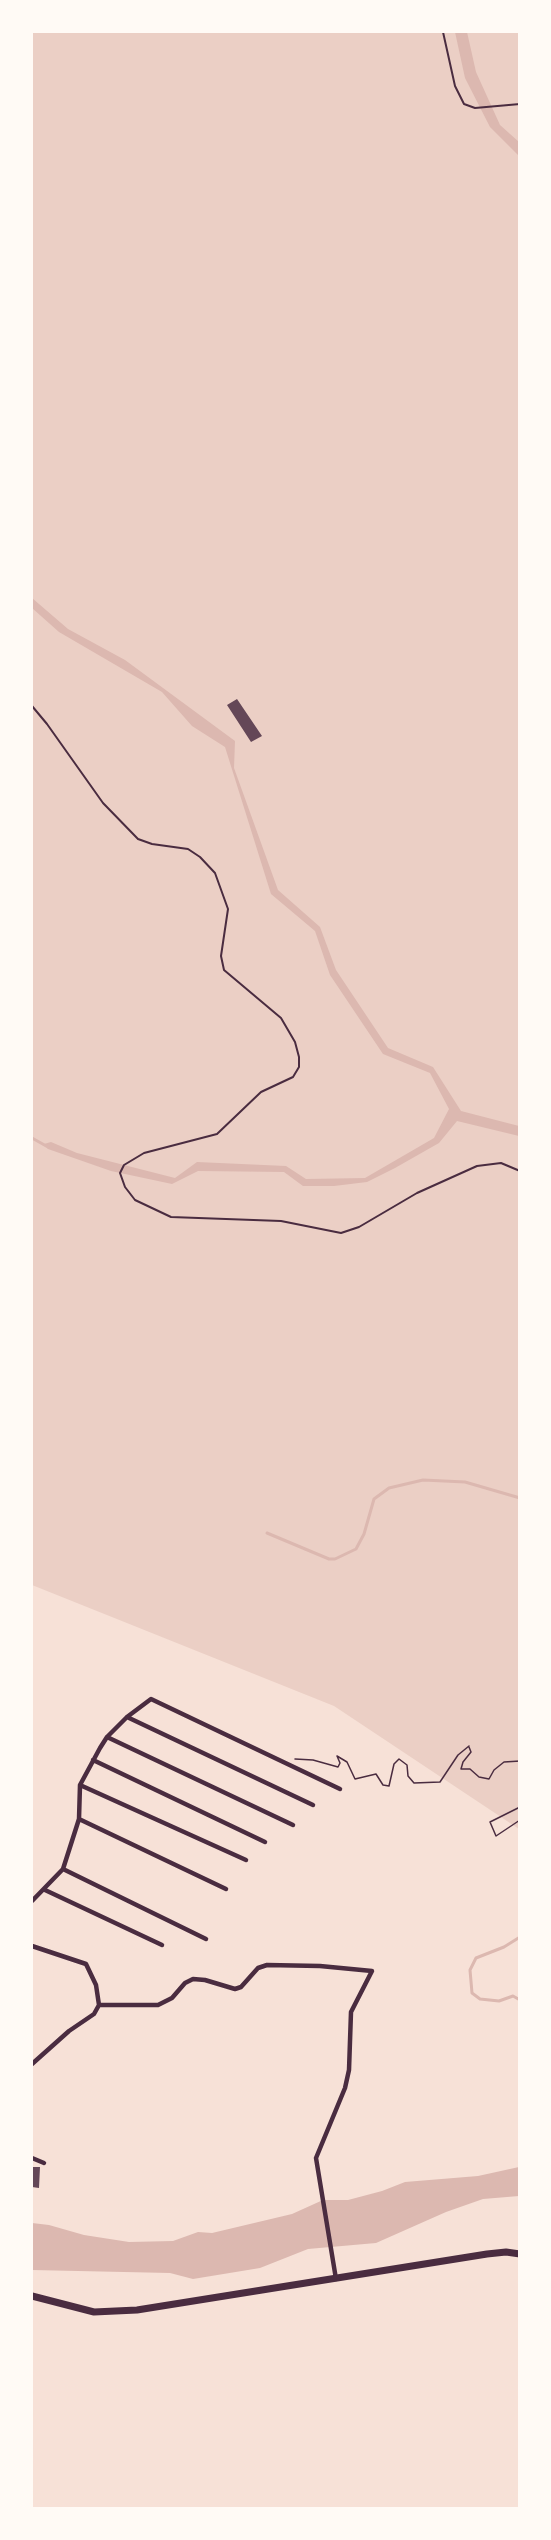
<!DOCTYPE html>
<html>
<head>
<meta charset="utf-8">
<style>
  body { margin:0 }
  #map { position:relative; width:551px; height:2540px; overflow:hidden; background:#f7e1d7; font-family:"Public Sans",sans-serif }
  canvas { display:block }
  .frame { position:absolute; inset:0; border:33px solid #fffaf5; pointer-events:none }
</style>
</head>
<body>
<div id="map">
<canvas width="551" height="2540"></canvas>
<div class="frame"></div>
</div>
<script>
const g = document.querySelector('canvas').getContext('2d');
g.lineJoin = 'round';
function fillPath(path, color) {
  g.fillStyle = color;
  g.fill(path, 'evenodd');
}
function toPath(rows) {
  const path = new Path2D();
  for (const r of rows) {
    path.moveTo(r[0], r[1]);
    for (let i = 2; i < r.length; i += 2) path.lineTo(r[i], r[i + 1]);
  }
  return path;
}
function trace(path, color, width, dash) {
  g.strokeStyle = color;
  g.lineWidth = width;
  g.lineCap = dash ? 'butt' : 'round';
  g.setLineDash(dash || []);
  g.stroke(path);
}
fillPath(toPath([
  [32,32,519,32,519,1829,334,1706,32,1585]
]), '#ebcfc5');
fillPath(toPath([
  [455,32,467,32,476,72,500,125,519,142,519,156,490,127,465,78],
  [32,598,68,629,125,660,235,741,234,768,278,890,320,927,336,970,388,1048,433,1067,461,1111,519,1126,519,1136,457,1121,439,1143,395,1168,367,1182,334,1186,303,1186,284,1172,198,1171,172,1184,111,1171,48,1149,44,1144,51,1142,77,1153,175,1178,197,1162,286,1166,306,1179,365,1178,434,1138,449,1109,430,1073,383,1054,330,975,315,931,271,894,225,747,192,726,162,692,59,632,32,608],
  [519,2167,519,2196,483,2199,446,2212,376,2243,308,2249,260,2268,193,2279,170,2273,32,2270,32,2223,49,2225,84,2235,129,2242,173,2241,198,2232,212,2233,292,2214,323,2200,348,2200,382,2191,405,2182,478,2176]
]), '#dcb8b0');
trace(toPath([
  [32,1138,48,1147],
  [267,1533,329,1559,335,1559,356,1549,364,1534,374,1499,389,1488,423,1480,465,1482,520,1498],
  [520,1937,504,1947,476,1958,470,1970,472,1993,480,1999,499,2001,513,1996,520,2000]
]), '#dcb8b0', 3);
fillPath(toPath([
  [237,699,262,736,251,742,227,705],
  [32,2167,40,2167,39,2188,32,2187]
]), '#644757');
trace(toPath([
  [469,1747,471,1752,463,1762,461,1769,470,1769,479,1777,489,1779,494,1770,504,1762,520,1761],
  [295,1759,313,1760,338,1767,340,1763,337,1756,347,1762,355,1779,376,1774,383,1785,389,1786,394,1764,399,1759,407,1765,408,1776,414,1783,440,1782,458,1755,469,1746],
  [520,1807,490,1822,496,1836,520,1820]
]), '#4a2c40', 1.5);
trace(toPath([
  [443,32,455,86,464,104,475,108,520,104],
  [32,706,47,724,103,803,138,839,152,844,188,849,200,857,215,873,228,909,221,956,224,970,281,1018,295,1042,299,1057,299,1067,293,1077,261,1092,217,1134,144,1153,124,1165,120,1173,125,1187,135,1200,171,1217,281,1221,341,1233,359,1227,417,1193,477,1166,501,1163,520,1171]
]), '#4a2c40', 2);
trace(toPath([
  [127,1717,313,1805],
  [107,1737,293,1825],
  [93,1760,265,1842],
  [80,1785,246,1860],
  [79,1819,226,1889],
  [63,1869,206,1939],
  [45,1890,162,1945],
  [32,1901,63,1869,79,1819,80,1785,100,1748,107,1737,127,1717,151,1699,340,1789],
  [32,1946,86,1964,96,1985,99,2005,94,2014,69,2031,32,2064],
  [99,2005,158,2005,172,1998,185,1983,193,1979,205,1980,235,1989,241,1987,258,1968,267,1965,320,1966,372,1971,351,2012,349,2070,345,2088,316,2158,336,2279],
  [32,2158,44,2163]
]), '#4a2c40', 4.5);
trace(toPath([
  [32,2296,94,2312,137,2310,487,2254,506,2252,520,2254]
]), '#4a2c40', 7);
</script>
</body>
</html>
